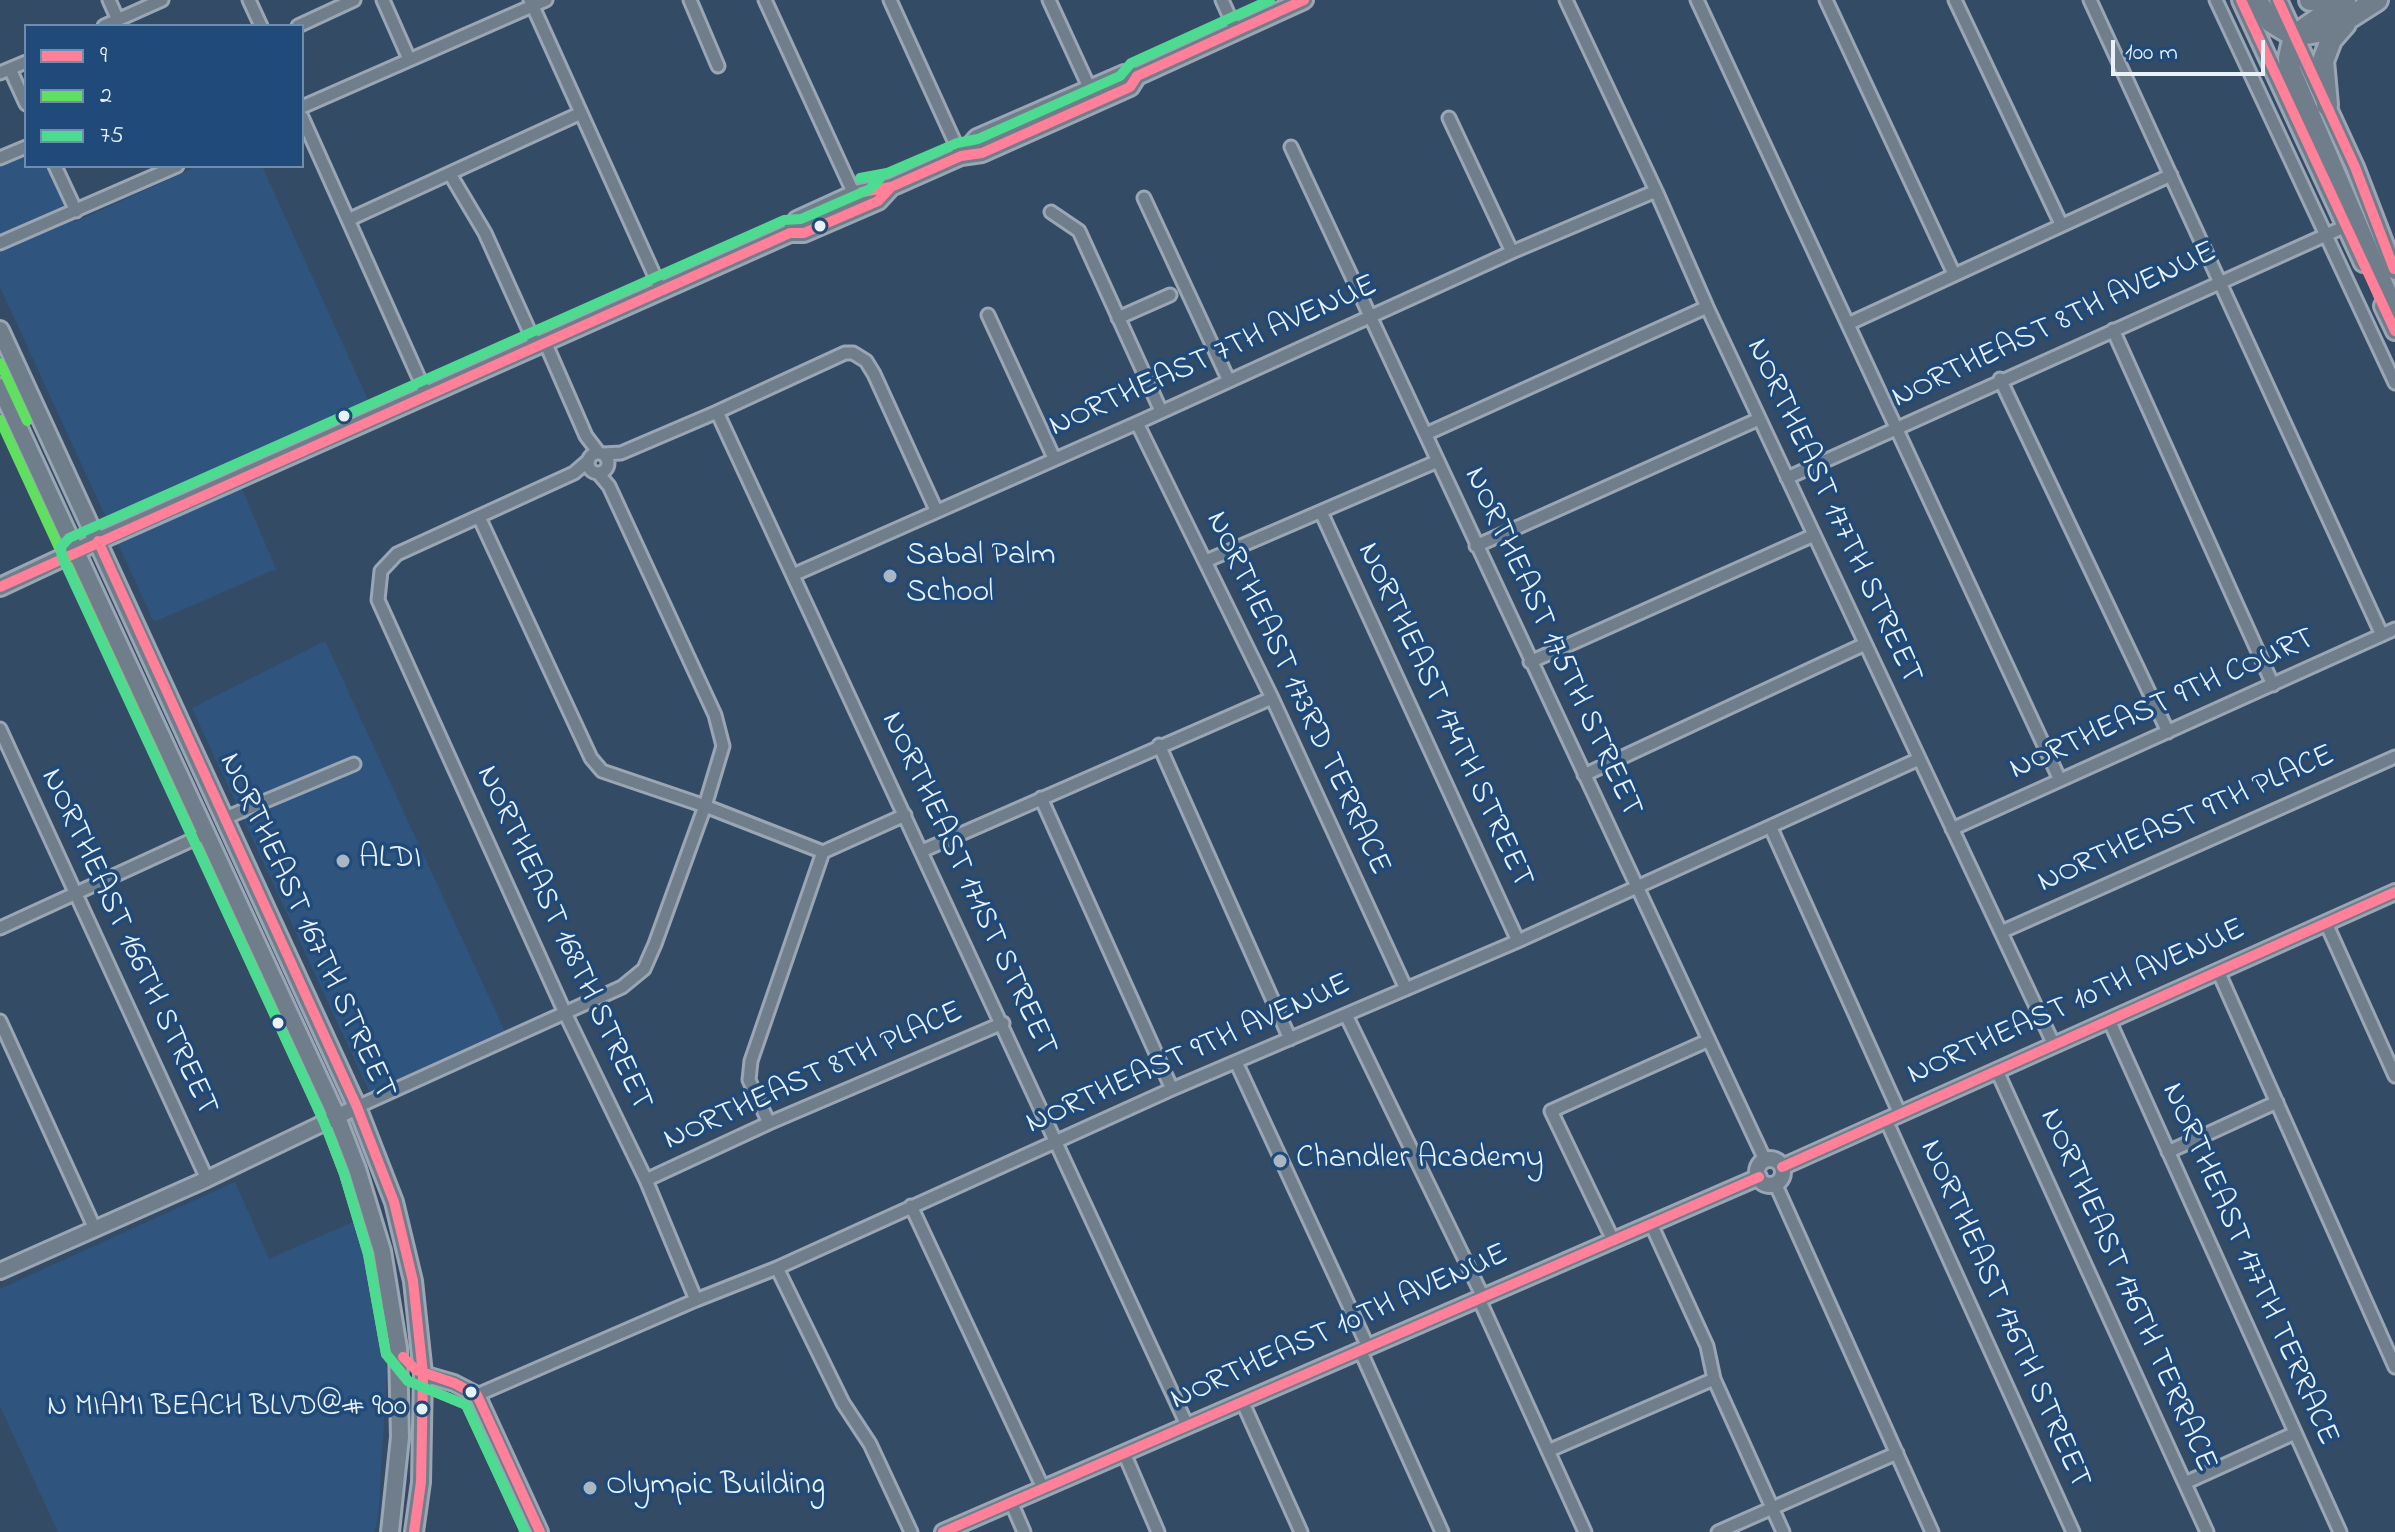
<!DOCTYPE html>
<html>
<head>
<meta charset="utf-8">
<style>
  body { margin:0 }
  #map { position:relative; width:2395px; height:1532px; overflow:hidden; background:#344b65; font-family:"Indie Flower",sans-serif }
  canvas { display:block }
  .legend { position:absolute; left:24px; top:24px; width:280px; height:144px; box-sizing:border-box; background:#1f4a7a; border:2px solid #6f8dac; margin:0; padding:10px 14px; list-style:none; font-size:24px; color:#e8f1f8 }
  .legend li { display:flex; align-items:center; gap:16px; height:40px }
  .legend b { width:40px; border:2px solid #6f8dac }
  .scale { position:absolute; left:2111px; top:40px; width:154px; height:36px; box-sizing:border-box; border:4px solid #e8f1f8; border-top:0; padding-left:10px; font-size:24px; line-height:28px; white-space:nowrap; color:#e8f1f8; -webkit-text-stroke:6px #1f4a7a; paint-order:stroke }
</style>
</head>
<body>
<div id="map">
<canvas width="2395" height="1532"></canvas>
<ul class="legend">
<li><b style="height:10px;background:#ff8098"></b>9</li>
<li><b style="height:10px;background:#60df60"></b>2</li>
<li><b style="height:10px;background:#4ddb92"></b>75</li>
</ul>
<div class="scale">100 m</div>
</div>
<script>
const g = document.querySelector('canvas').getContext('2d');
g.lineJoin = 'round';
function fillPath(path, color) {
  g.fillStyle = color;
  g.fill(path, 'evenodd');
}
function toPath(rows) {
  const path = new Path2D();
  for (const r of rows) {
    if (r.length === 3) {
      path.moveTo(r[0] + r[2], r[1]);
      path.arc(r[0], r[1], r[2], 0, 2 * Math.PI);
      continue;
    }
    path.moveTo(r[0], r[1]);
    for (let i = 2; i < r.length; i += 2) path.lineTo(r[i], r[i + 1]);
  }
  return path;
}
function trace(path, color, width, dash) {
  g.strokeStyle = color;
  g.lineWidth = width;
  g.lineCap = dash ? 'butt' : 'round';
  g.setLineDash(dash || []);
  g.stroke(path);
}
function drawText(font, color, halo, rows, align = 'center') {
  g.font = font + ' "Indie Flower",sans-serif';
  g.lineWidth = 7;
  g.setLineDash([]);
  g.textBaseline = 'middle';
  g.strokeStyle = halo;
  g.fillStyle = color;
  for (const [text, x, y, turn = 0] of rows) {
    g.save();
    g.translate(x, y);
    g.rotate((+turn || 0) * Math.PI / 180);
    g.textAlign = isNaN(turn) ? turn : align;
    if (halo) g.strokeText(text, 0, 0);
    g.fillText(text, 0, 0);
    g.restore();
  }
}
fillPath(toPath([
  [26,154,26,166,49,166,75,222,198,166,262,166,369,402,230,461,276,569,154,622,0,287,0,165],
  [325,641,505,1032,370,1093,192,708],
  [235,1182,269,1259,360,1219,387,1369,378,1518,374,1532,58,1532,0,1406,0,1289]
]), '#2f557f');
const minor = toPath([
  [109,0,118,20],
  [249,0,261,26],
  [383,0,409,59],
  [530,0,661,290],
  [690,0,718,66],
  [765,0,854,194],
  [890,0,961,156],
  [1049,0,1090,89],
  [1222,0,1236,31],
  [1566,0,1656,191,1707,307,2054,1045],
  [1697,0,2060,780],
  [1826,0,1954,274],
  [1955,0,2061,224],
  [2090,0,2382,635],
  [2216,0,2395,383],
  [104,26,162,0],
  [298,26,354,0],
  [10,69,26,104],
  [0,73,26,62],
  [302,107,546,0],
  [302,117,427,396],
  [1449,118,1512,252],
  [1291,147,1765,1160],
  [0,158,26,147],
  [55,166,76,211],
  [450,174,485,233,536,346],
  [1144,198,1229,381],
  [1051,212,1079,231,1161,411],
  [348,220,581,113],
  [0,243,177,166],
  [988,315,1054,458],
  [1118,318,1170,295],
  [1848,324,2171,175],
  [2113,330,2273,685],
  [545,342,586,436,599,453],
  [2000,379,2168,732],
  [717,412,1187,1425],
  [1137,423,1272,698,1406,989],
  [1426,434,1707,307],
  [598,463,10],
  [603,454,621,453,717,412,845,353,853,353,866,361,874,374,936,510],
  [589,460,574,473,397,554,381,571,378,600,565,1013,646,1180,696,1300],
  [1787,478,2346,226],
  [1321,512,1518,941],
  [479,517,591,758,602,771,705,806,823,852,905,815],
  [1476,546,1759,419],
  [1206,561,1438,461],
  [793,575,1137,423,1512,252,1656,191],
  [1530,662,1814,535],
  [0,729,207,1179],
  [1159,745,1290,1039],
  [1584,775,1865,644],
  [1041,798,1172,1089],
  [225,818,354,764],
  [1771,828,1900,1114],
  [1952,829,2395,629],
  [922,851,1272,698],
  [2326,923,2395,1076],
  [0,928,205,834],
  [2001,932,2395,757],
  [2218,971,2395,1367],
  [1346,1015,1483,1297],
  [2109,1020,2340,1532],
  [0,1021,95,1229],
  [1236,1062,1368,1347],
  [1997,1071,2207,1532],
  [357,1107,622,987,644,969,655,944,705,806,723,746,715,715,609,486,598,473],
  [1886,1120,2073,1532],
  [769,1123,749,1080,751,1061,823,852],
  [2168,1152,2277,1102],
  [646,1180,769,1123,1003,1023],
  [1775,1183,1932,1532],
  [911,1206,1043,1488],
  [1651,1224,1707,1346,1714,1379,1783,1532],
  [1613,1240,1551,1111,1707,1041],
  [777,1268,843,1403,870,1444,911,1532],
  [1479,1299,1585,1532],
  [1360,1350,1442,1532],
  [477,1395,696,1300,777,1268,1172,1089,1518,941,1919,759],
  [1242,1401,1301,1532],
  [1548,1451,1714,1379],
  [1124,1453,1158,1532],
  [2185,1483,2295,1433],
  [1011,1502,1024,1532],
  [1718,1532,1897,1453]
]);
const tertiary = toPath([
  [1770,1172,13],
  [1782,1167,2395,892],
  [0,1271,207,1179,357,1107],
  [423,1374,454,1383,477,1395,540,1532],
  [943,1532,1759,1177]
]);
const secondary = toPath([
  [961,156,977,138,1124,74,1137,76],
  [790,233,797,220,854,194,891,187,961,156,982,153,1130,87,1137,76,1304,0],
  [0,587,98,541,790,233,804,233,878,201,891,187]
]);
const primary = toPath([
  [2241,0,2363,263],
  [2278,0,2355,167,2395,271],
  [2383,306,2395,331],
  [0,330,357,1107,394,1202,413,1281,423,1374,421,1482,414,1532],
  [0,387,337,1117,357,1169,382,1251,398,1348,400,1437,390,1532]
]);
const motorway = toPath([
  [2256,0,2271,22,2294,36,2330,30,2377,0],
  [2310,0,2323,0],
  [2345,0,2294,36,2289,58,2290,70,2395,314],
  [2327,105,2323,61,2331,40,2345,24]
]);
trace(minor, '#9aa6b3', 17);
trace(tertiary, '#9aa6b3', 20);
trace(secondary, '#9aa6b3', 22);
trace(primary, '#9aa6b3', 22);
trace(motorway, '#9aa6b3', 26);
trace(minor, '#707e8c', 11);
trace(tertiary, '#707e8c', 14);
trace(secondary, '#707e8c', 16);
trace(primary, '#707e8c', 16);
trace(motorway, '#707e8c', 20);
trace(toPath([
  [2241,0,2395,331],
  [2278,0,2355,167,2394,269],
  [862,192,891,187,961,156,982,153,1130,87,1137,76,1304,0],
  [98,541,357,1107,394,1202,413,1281,423,1374,421,1482,414,1532],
  [0,587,790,233,804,233,878,201,891,187],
  [1782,1167,2395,892],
  [403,1357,416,1370,454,1383,477,1395,540,1532],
  [943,1532,1759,1177]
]), '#ff8098', 10);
trace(toPath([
  [0,363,27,421],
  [0,420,324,1122,344,1174,368,1254,386,1354,408,1381,466,1405,525,1532]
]), '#60df60', 10);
trace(toPath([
  [860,178,887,173,957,143,978,139,1120,76,1131,63,1270,0],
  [525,1532,466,1405,408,1381,386,1354,368,1254,344,1174,324,1122,62,557,61,547,69,538,784,220,801,219,870,189,881,177]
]), '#4ddb92', 10);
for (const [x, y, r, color] of [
  [820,226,7,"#e8f1f8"],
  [344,416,7,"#e8f1f8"],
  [890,576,8,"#a9b7c5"],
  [343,861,8,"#a9b7c5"],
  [278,1023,7,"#e8f1f8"],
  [1280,1161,8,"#a9b7c5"],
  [471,1392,7,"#e8f1f8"],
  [422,1409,7,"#e8f1f8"],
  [590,1488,8,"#a9b7c5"]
]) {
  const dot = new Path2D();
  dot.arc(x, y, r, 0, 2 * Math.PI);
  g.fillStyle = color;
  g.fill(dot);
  trace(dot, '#1f4a7a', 3);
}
drawText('30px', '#e8f1f8', '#1f4a7a', [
  ["N MIAMI BEACH BLVD@# 900",407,1409]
], 'right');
drawText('32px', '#e8f1f8', '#1f4a7a', [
  ["NORTHEAST 8TH AVENUE",2055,327,-25],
  ["NORTHEAST 7TH AVENUE",1214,358,-24],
  ["NORTHEAST 177TH STREET",1832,512,65],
  ["NORTHEAST 175TH STREET",1551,643,65],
  ["NORTHEAST 173RD TERRACE",1296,694,65],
  ["NORTHEAST 9TH COURT",2163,706,-24],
  ["NORTHEAST 174TH STREET",1443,716,65],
  ["NORTHEAST 9TH PLACE",2187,821,-24],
  ["NORTHEAST 171ST STREET",967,885,65],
  ["NORTHEAST 167TH STREET",305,927,65],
  ["NORTHEAST 168TH STREET",562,939,65],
  ["NORTHEAST 166TH STREET",127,943,65],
  ["NORTHEAST 10TH AVENUE",2077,1004,-24],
  ["NORTHEAST 9TH AVENUE",1189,1056,-24],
  ["NORTHEAST 8TH PLACE",814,1078,-24],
  ["NORTHEAST 177TH TERRACE",2248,1265,66],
  ["NORTHEAST 176TH TERRACE",2126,1291,66],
  ["NORTHEAST 176TH STREET",2003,1315,66],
  ["NORTHEAST 10TH AVENUE",1340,1329,-24]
]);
drawText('32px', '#e8f1f8', '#1f4a7a', [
  ["Sabal Palm",906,558],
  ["School",906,595],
  ["ALDI",359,861],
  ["Chandler Academy",1296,1161],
  ["Olympic Building",606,1488]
], 'left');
</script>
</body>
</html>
